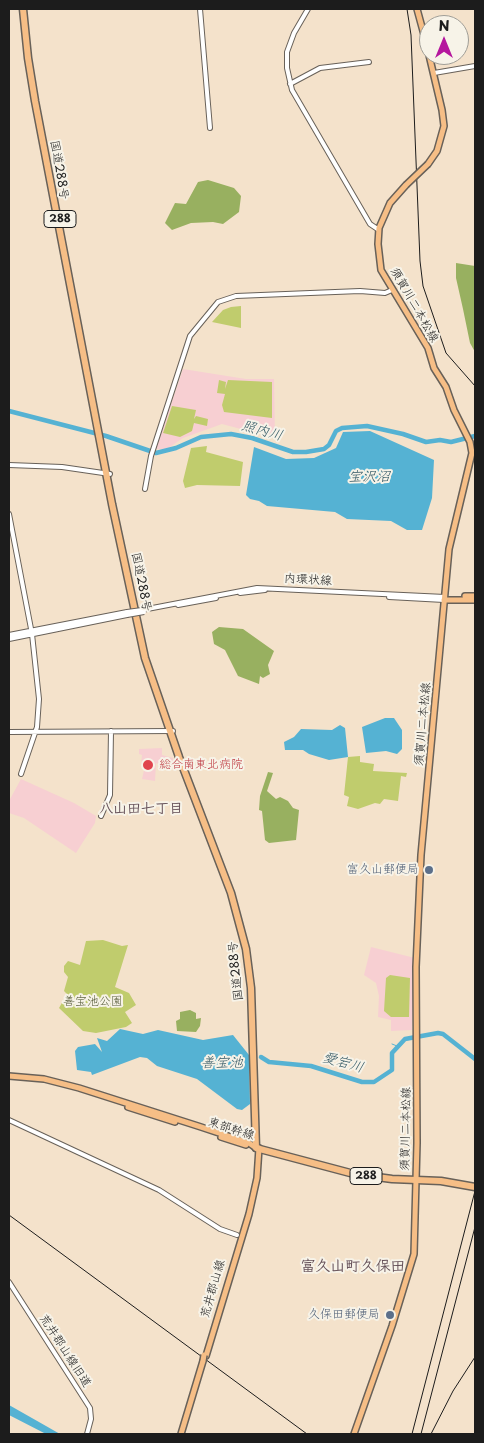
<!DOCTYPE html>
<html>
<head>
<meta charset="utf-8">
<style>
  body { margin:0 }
  #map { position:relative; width:484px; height:1443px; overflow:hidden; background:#f4e2cb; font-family:"Playpen Sans",sans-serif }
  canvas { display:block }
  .frame { position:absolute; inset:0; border:10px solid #1c1c1c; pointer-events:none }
  .north { position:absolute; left:419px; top:15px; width:50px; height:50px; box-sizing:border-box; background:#f7f3e8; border:1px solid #9f9d96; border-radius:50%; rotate:0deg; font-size:14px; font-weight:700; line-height:20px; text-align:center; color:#1c1c1c }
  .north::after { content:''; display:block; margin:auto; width:18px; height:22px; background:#b5179e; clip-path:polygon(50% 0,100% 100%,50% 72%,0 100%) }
</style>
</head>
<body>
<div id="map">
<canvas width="484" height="1443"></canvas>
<div class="frame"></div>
<div class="north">N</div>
</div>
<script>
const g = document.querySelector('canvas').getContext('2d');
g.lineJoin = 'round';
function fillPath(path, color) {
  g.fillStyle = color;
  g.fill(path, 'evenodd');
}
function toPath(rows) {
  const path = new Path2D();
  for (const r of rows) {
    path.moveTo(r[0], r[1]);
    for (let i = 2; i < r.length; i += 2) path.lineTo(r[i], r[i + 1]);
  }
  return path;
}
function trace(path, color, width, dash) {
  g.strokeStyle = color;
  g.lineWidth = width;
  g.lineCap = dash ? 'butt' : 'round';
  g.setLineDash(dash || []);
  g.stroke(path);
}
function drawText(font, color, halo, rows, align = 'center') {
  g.font = font + ' "Playpen Sans","Klee One",sans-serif';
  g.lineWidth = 4;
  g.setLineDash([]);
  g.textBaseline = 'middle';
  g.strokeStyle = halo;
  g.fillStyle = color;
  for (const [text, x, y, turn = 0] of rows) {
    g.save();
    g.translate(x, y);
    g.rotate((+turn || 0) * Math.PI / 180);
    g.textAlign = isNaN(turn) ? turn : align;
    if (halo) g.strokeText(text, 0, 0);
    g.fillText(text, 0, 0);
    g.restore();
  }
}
fillPath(toPath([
  [183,369,246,379,274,379,275,438,222,424,183,438,167,449,156,449],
  [162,748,162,755,173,758,172,769,156,763,155,781,142,779,145,766,141,765,142,755,139,754,139,749],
  [21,779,74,803,96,816,95,823,76,853,24,818,9,813,9,801],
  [371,947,415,958,412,1030,391,1031,391,1020,378,1017,379,996,376,983,364,975]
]), '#f7cfd2');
fillPath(toPath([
  [241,306,241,328,212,322,223,310,231,307],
  [219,380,226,382,225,389,228,380,272,382,272,418,224,412,222,405,225,394,217,393],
  [172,406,196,410,194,419,196,416,208,419,207,426,194,423,192,431,180,437,163,433],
  [207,446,206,452,243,462,240,486,197,485,185,488,183,481,191,448],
  [360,756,360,762,374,764,373,771,407,773,406,777,401,776,398,801,384,799,380,804,375,803,358,809,347,806,349,797,344,795,348,757],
  [103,940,122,946,128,945,115,987,129,993,136,1005,125,1012,132,1023,126,1027,96,1033,83,1031,59,1008,67,994,64,991,68,977,64,972,64,966,68,961,80,965,86,941],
  [390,975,410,978,409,1017,391,1017,384,1011,386,978]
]), '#c0cc6d');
fillPath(toPath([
  [208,180,234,188,241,196,239,212,223,224,213,222,191,223,172,230,165,223,175,203,186,204,198,182],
  [456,263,475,266,475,352,470,343,463,309,456,278],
  [219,627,243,629,274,651,268,665,270,674,263,678,260,676,259,684,238,676,225,650,214,644,212,632],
  [268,772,273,773,267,791,276,799,280,797,288,801,293,808,299,810,296,840,269,843,265,840,262,811,259,810,260,796],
  [190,1010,196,1013,196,1019,201,1018,200,1026,196,1032,177,1031,176,1021,180,1019,180,1012]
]), '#98b060');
fillPath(toPath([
  [370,431,434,460,432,498,422,530,407,530,391,521,347,519,335,512,267,506,259,501,250,499,246,495,254,447,286,459,314,458,336,448,343,432],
  [385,718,394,718,402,730,402,749,397,754,386,751,366,753,362,727],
  [340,725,345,728,348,757,329,760,309,754,303,750,285,750,284,742,294,737,301,729,332,730],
  [120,1029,143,1034,158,1030,203,1040,233,1035,249,1055,250,1104,242,1110,237,1109,197,1079,157,1066,147,1058,140,1057,92,1075,91,1072,77,1070,75,1051,78,1047,95,1044,102,1052,97,1038,107,1041],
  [9,1405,46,1426,60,1434,46,1434,9,1415]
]), '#55b2d3');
trace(toPath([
  [392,1044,397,1046]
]), '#55b2d3', 1);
trace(toPath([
  [9,411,106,436,156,453,176,448,201,437,231,434,252,438,293,452,306,452,324,449,329,445,336,431,342,428,367,426,403,434,426,442,440,440,451,442,475,436],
  [261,1057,269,1062,311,1066,362,1082,374,1082,392,1070,392,1053,405,1039,438,1033,443,1034,475,1059]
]), '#55b2d3', 4.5);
const minor = toPath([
  [200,9,210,128],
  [308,9,294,33,287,52,287,68,292,90,370,224,379,230],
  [434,73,475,66],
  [290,84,320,68,369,62],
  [9,465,62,467,110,474],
  [145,489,151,456,190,336,218,302,236,296,360,291,385,293,392,290],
  [9,514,32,634,39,699,37,727,21,774],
  [240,593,265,590],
  [389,597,444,600],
  [178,605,216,598],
  [142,610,257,588,445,597],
  [9,635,127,612],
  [9,639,127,615],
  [9,732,173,731],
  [101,816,110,795,111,731],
  [9,1120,159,1190,220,1229,237,1235],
  [9,1282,90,1408,91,1419,87,1434]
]);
const major = toPath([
  [417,9,429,53],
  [428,164,437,151,444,126,442,110,429,55],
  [465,596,475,596],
  [444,600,475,600],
  [9,1076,44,1079,79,1088,201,1127,249,1143,256,1148],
  [128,1107,175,1122],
  [221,1137,246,1145],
  [206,1356,249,1214,257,1178,259,1148],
  [181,1434,203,1361],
  [354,1434,392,1326,414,1254,417,1143,416,967,421,855,449,549,472,453,470,442,454,410,446,387,434,368,428,348,381,270,378,244,379,228,390,203,406,185]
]);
const highway = toPath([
  [23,9,28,58,35,101,112,504,145,658,179,757,231,893,246,949,251,988,256,1148,354,1174,392,1179,441,1181,475,1187]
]);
trace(minor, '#686159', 6);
trace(major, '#686159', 8);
trace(highway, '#686159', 9);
trace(minor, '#fff', 4);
trace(major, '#f6be86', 5);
trace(highway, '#f6be86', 6);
trace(toPath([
  [407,9,411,35,420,261,423,286,446,353,475,386],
  [9,1215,307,1434],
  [412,1434,475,1191],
  [421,1434,475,1227],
  [431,1434,453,1391,475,1357]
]), '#1c1c1c', 1);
const minorBridge = toPath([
  [127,612,142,610],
  [127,615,144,612]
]);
const majorBridge = toPath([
  [406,185,428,164],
  [203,1361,204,1355]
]);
trace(minorBridge, '#686159', 6, []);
trace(majorBridge, '#686159', 8, []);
trace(minorBridge, '#fff', 4);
trace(majorBridge, '#f6be86', 5);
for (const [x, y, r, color] of [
  [148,765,6,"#e0444e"],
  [429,870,5,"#5c6f8a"],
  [390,1315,5,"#5c6f8a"]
]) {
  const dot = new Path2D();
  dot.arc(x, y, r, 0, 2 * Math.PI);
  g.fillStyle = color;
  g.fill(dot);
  trace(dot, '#f7f3e8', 2);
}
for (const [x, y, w] of [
  [60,219,32],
  [366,1176,32]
]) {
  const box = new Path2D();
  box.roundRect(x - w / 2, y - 8.5, w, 17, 4);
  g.fillStyle = '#f7f3e8';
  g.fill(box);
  trace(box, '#1c1c1c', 1);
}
drawText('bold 11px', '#1c1c1c', null, [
  ["288",60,219],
  ["288",366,1176]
]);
drawText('12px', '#1c1c1c', '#f7f3e8', [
  ["国道288号",59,170,80],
  ["須賀川二本松線",414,305,60],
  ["内環状線",308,580,3],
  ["国道288号",141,582,79],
  ["須賀川二本松線",423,724,-85],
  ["国道288号",236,971,-96],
  ["東部幹線",231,1129,18],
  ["須賀川二本松線",406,1129,-89],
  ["荒井郡山線",213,1289,-74],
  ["荒井郡山線旧道",65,1351,57]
]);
drawText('12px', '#be3a42', '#f7f3e8', [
  ["総合南東北病院",159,765]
], 'left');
drawText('12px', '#4e5e75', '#f7f3e8', [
  ["富久山郵便局",419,870],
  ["久保田郵便局",380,1315]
], 'right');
drawText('12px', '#555a38', '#f7f3e8', [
  ["善宝池公園",93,1002]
]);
drawText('italic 14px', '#335865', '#f7f3e8', [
  ["照内川",262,431,16],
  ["宝沢沼",369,477],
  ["善宝池",222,1063],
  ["愛宕川",343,1063,16]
]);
drawText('bold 14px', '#644f57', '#f7f3e8', [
  ["八山田七丁目",141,809]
]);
drawText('bold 15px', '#644f57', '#f7f3e8', [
  ["富久山町久保田",353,1267]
]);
</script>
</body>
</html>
